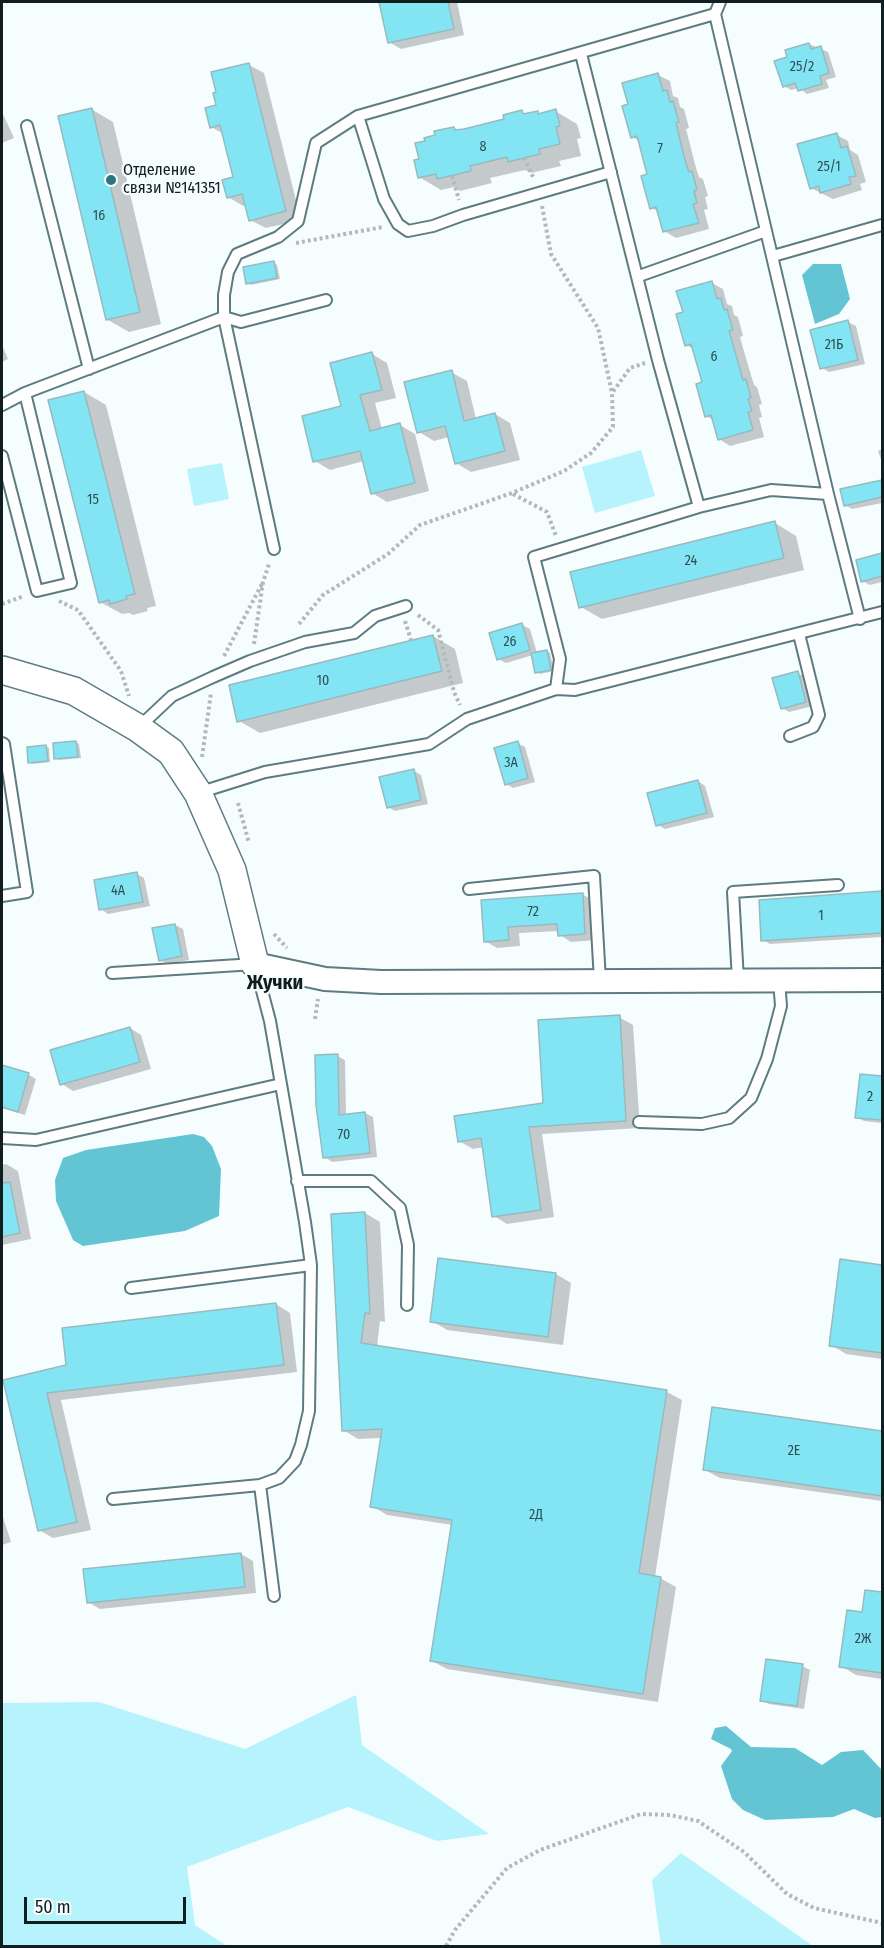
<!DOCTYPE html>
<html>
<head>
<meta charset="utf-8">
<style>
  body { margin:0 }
  #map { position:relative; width:884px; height:1948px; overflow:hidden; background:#f6fdfe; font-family:"Fira Sans Condensed",sans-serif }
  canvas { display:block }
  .frame { position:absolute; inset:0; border:3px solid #111e20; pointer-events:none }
  .scale { position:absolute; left:24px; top:1897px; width:162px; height:27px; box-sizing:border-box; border:3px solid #111e20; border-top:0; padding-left:8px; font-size:18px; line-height:21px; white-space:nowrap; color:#111e20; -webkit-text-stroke:4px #f6fdfe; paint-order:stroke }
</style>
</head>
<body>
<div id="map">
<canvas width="884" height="1948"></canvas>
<div class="frame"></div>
<div class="scale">50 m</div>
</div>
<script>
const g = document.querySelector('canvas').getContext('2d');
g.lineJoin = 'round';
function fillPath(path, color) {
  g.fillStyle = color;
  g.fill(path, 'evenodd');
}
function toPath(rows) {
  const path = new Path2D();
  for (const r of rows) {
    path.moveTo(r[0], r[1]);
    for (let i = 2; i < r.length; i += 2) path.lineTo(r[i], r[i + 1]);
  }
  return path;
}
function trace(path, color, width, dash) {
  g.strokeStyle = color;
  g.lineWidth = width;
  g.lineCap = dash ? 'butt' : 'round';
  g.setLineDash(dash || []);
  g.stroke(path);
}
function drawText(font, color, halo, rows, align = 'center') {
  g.font = font + ' "Fira Sans Condensed",sans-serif';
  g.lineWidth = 4.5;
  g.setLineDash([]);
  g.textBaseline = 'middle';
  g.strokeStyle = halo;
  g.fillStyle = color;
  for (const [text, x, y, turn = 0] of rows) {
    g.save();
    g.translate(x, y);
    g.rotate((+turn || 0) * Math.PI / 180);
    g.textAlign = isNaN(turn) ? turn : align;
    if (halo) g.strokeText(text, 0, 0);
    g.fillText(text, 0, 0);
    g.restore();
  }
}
fillPath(toPath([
  [641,450,655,496,595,513,582,467],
  [222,463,229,499,194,506,187,469],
  [356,1695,362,1745,489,1834,437,1841,348,1807,187,1867,195,1925,227,1946,2,1946,2,1703,99,1702,245,1749],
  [681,1853,813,1946,661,1946,652,1880]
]), '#b6f3fc');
fillPath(toPath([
  [813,264,841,264,850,299,839,314,815,324,802,275],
  [193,1134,204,1137,212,1146,221,1169,219,1216,185,1231,83,1246,73,1240,56,1201,55,1180,63,1158,86,1150],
  [726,1726,751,1747,795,1748,822,1765,841,1752,863,1750,882,1770,882,1817,875,1818,854,1809,833,1817,765,1820,743,1810,732,1799,721,1766,732,1751,731,1749,711,1739,715,1728]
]), '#63c5d3');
fillPath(toPath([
  [381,2,457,2,464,35,401,49,389,42],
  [809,44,828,52,836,77,826,80,829,88,807,94,799,88,791,90,784,86,789,58],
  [249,65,264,73,301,220,266,228,250,220,246,205,243,206,228,197,235,178,224,134,211,127],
  [658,75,670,81,673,96,678,98,680,107,684,109,689,128,686,129,696,168,699,177,703,179,708,196,705,197,708,209,704,210,709,229,676,238,664,231,659,212,652,208,649,175,640,141,632,137,630,105],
  [91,109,113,122,161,324,129,332,108,320],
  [555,111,577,124,581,138,577,139,581,156,559,161,561,166,531,173,525,170,490,178,492,183,460,191,454,187,441,190,419,177,420,160,427,142,454,128,459,131,506,120,522,112,528,115],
  [2,114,4,116,14,138,2,143],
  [837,135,848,141,850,150,858,155,866,182,860,184,862,190,833,199,811,188],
  [274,263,277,265,280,279,251,285,248,283],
  [712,283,723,289,727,304,732,306,734,315,738,317,743,336,740,337,743,348,754,385,757,387,762,404,759,405,762,417,759,418,764,437,730,446,719,439,713,420,706,416,704,383,694,349,686,345,684,314],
  [848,322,856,326,865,364,829,372,822,368],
  [2,345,8,359,2,362],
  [372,354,387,363,396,398,375,403,382,429,400,425,415,434,429,491,387,502,372,493,364,461,330,470,315,461],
  [451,372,467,381,476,419,495,414,510,423,520,460,471,472,456,463,449,437,434,441,419,432],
  [84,392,106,405,156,606,147,608,148,611,133,615,129,613,122,614,100,602],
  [882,449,882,462,878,451],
  [882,481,882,503,852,509,845,505,842,491],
  [775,523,796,536,804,570,602,619,581,607],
  [882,555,882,582,870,585,862,581,857,561],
  [522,625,530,629,537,653,547,651,550,653,554,671,540,674,537,672,533,655,506,663,498,659],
  [433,636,455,649,463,683,260,733,239,721],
  [798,673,805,677,813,706,789,712,782,708],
  [76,742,79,744,81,758,59,760,56,758],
  [517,743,525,747,535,782,513,788,506,784],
  [46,746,49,748,50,762,33,764,30,762],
  [414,771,421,775,428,804,395,811,388,807],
  [698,781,705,786,714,817,665,829,658,825],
  [137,874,144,878,150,906,108,914,101,909],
  [882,893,882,937,770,944,763,940,760,901],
  [582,894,594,901,596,940,571,942,560,935,559,931,519,933,520,946,497,948,485,941,483,901],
  [175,925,183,929,189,960,168,964,160,960],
  [619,1017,633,1025,640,1128,542,1134,554,1217,507,1224,494,1216,484,1147,473,1149,459,1141,544,1104],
  [130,1028,141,1035,151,1069,73,1091,62,1084],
  [337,1056,345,1060,346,1115,365,1113,373,1117,377,1157,332,1162,325,1157],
  [2,1067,29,1075,36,1079,25,1115,2,1108],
  [861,1075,882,1077,882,1123,864,1121,857,1117],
  [6,1164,18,1171,31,1239,2,1245,2,1165],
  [365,1213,380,1222,385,1322,380,1321,377,1347,667,1392,682,1400,655,1577,660,1578,676,1587,658,1702,447,1669,432,1661,453,1525,387,1515,372,1506,382,1438,358,1439,343,1430],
  [841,1261,882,1266,882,1359,846,1354,831,1345],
  [556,1274,571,1283,563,1345,447,1330,432,1321],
  [276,1304,290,1313,297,1372,61,1400,91,1530,53,1538,39,1530,5,1381,68,1366],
  [713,1408,882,1432,882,1501,720,1478,705,1470],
  [2,1514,11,1542,2,1545],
  [241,1554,253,1561,256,1593,100,1609,88,1602],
  [867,1591,882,1594,882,1679,856,1675,841,1666,864,1614],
  [802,1666,810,1670,804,1709,769,1704,762,1700]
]), '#0003');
const building = toPath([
  [379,2,448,2,454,29,388,43,379,2],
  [809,43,811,49,821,46,829,73,820,76,822,84,798,91,795,83,783,87,774,61,787,57,785,50,809,43],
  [249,63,286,211,249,221,242,194,227,198,222,180,233,177,220,125,210,128,205,108,216,105,213,93,216,92,211,72,249,63],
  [658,73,663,91,667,90,670,102,673,101,679,122,676,123,685,160,689,172,692,171,697,190,694,191,697,203,693,204,699,223,663,232,656,207,650,209,641,176,647,174,637,136,631,138,622,106,628,104,622,83,658,73],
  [92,108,140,312,106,320,58,116,92,108],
  [556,109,560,126,556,127,560,144,539,149,540,154,508,162,507,157,470,166,471,171,437,179,436,174,418,178,414,160,419,159,415,143,425,141,424,138,435,135,434,131,454,127,455,130,464,129,504,119,503,115,522,110,523,114,538,111,538,114,556,109],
  [837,133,841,148,847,146,856,176,849,177,851,184,820,193,819,186,810,189,797,144,837,133],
  [274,261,277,278,246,284,243,267,274,261],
  [712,281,717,299,721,298,724,310,727,309,733,330,729,331,732,341,743,380,746,379,751,398,748,399,752,411,748,412,753,430,718,440,711,415,705,417,696,384,702,382,691,344,685,346,676,314,683,312,676,291,712,281],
  [848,320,858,360,820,369,810,330,848,320],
  [372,352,382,390,360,395,370,431,400,423,415,483,371,494,360,451,313,462,302,416,341,406,330,363,372,352],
  [452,370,464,421,495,413,505,451,455,464,445,426,417,433,404,382,452,370],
  [84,391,135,594,126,596,127,599,110,604,109,600,99,603,48,400,84,391],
  [882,480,882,497,844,506,840,489,882,480],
  [775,521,784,558,579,608,570,572,775,521],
  [882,553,882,576,861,582,856,560,882,553],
  [522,623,530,650,497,660,489,633,522,623],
  [433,635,442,671,237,722,229,685,433,635],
  [547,650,551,670,535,673,531,653,547,650],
  [798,671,806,702,781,709,772,678,798,671],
  [76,741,78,757,54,759,53,743,76,741],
  [518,741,528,778,505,785,494,748,518,741],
  [46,745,48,761,28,763,27,747,46,745],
  [414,769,421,800,387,808,379,777,414,769],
  [698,780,707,813,656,826,647,793,698,780],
  [137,872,143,902,99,910,94,880,137,872],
  [882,891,882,933,761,941,759,900,882,891],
  [583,893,585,934,558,936,557,924,508,927,509,940,484,942,481,900,583,893],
  [175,924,182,956,159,961,152,928,175,924],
  [620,1015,626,1121,529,1127,541,1210,492,1217,481,1138,458,1142,454,1116,543,1103,538,1020,620,1015],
  [130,1027,140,1062,60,1085,50,1050,130,1027],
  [338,1054,339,1115,365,1112,370,1153,323,1158,316,1105,315,1055,338,1054],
  [2,1065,29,1073,18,1112,2,1107,2,1065],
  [860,1074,882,1076,882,1120,855,1118,860,1074],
  [10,1182,20,1233,2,1237,2,1183,10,1182],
  [365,1212,370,1314,365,1313,361,1343,667,1390,639,1573,661,1577,643,1694,430,1661,452,1520,370,1507,382,1429,342,1431,331,1214,365,1212],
  [438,1258,556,1273,548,1337,430,1322,438,1258],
  [840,1259,882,1265,882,1353,829,1346,840,1259],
  [276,1303,284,1365,47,1393,77,1522,38,1531,3,1380,66,1365,62,1328,276,1303],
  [712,1407,882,1431,882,1496,703,1470,712,1407],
  [241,1553,245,1587,87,1603,83,1569,241,1553],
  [865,1590,882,1592,882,1673,839,1667,847,1610,862,1612,865,1590],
  [766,1659,803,1664,797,1706,760,1701,766,1659]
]);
fillPath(building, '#83e5f3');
trace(building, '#97babf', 1.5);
const service = toPath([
  [720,2,715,14,828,494,860,619],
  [581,54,658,360,699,507],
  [358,116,384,199,398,224,408,231,433,226,463,215,611,172],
  [27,126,89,369],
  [773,256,882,225],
  [639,276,766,231],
  [2,405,25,393,224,317,241,322,326,300],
  [2,456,37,591,71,583,25,393],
  [274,549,224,317,224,295,228,272,237,254,278,237,298,221,316,143,358,116,715,14],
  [556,689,560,659,534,557,699,507,771,490,828,494],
  [138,728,172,696,213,677,250,661,305,642,354,633,375,616,406,606],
  [790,736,813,727,819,715,799,634],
  [2,743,4,744,27,892,2,896],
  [198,793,265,772,429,744,467,719,556,689,575,690,882,612],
  [469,889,594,876,600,981],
  [112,973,255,964,270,1021,305,1222,311,1265,309,1411,301,1445,295,1461,279,1478,260,1485,113,1499],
  [738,980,733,892,838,885],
  [639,1122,702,1124,729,1118,751,1098,767,1059,781,1006,779,980],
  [2,1138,36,1140,281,1084],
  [297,1181,371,1181,400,1208,408,1245,407,1305],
  [131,1288,311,1265],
  [260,1485,274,1596]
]);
const minor = toPath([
  [255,964,325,979,381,982,882,980]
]);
const tertiary = toPath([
  [2,670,74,691,138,728,171,752,198,793,232,870,255,964]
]);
trace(service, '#5c7c81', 14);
trace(minor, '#5c7c81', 26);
trace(tertiary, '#5c7c81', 30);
trace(toPath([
  [524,158,534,179],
  [452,176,459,200],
  [542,206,551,254,598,328,612,393],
  [296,243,383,227],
  [513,494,547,512,556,536],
  [59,601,78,610,121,671,129,696],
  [2,604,24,596],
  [418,615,438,630,454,692,460,705],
  [405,621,411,640],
  [299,624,323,595,388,554,420,525,512,493,564,471,591,453,613,427,612,393,630,368,645,363],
  [254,644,263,582,269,564],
  [224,656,263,582],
  [202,757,211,693],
  [238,803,249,843],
  [274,934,287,948],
  [315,1019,318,999],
  [446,1946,455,1930,507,1868,540,1850,641,1814,670,1815,698,1821,744,1852,787,1894,814,1908,882,1923]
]), '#b1babb', 4, [3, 3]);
trace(service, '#fff', 10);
trace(minor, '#fff', 22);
trace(tertiary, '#fff', 27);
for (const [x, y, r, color] of [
  [111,180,6,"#2c757e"]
]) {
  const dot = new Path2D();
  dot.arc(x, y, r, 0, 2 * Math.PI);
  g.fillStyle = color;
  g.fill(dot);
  trace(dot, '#f6fdfe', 2);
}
drawText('14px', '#2e5055', null, [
  ["25/2",802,67],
  ["8",483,147],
  ["7",660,149],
  ["25/1",829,167],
  ["16",99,216],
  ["21Б",834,345],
  ["6",714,357],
  ["15",93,500],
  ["24",691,561],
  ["26",510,642],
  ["10",323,681],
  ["3А",511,763],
  ["4А",118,891],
  ["72",533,912],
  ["1",821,916],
  ["2",870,1097],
  ["70",344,1135],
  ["2Е",794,1451],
  ["2Д",536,1515],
  ["2Ж",863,1639]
]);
drawText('16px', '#111e20', '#f6fdfe', [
  ["Отделение",123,171],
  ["связи №141351",123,189]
], 'left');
drawText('bold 20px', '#111e20', '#f6fdfe', [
  ["Жучки",275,983]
]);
</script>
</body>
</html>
